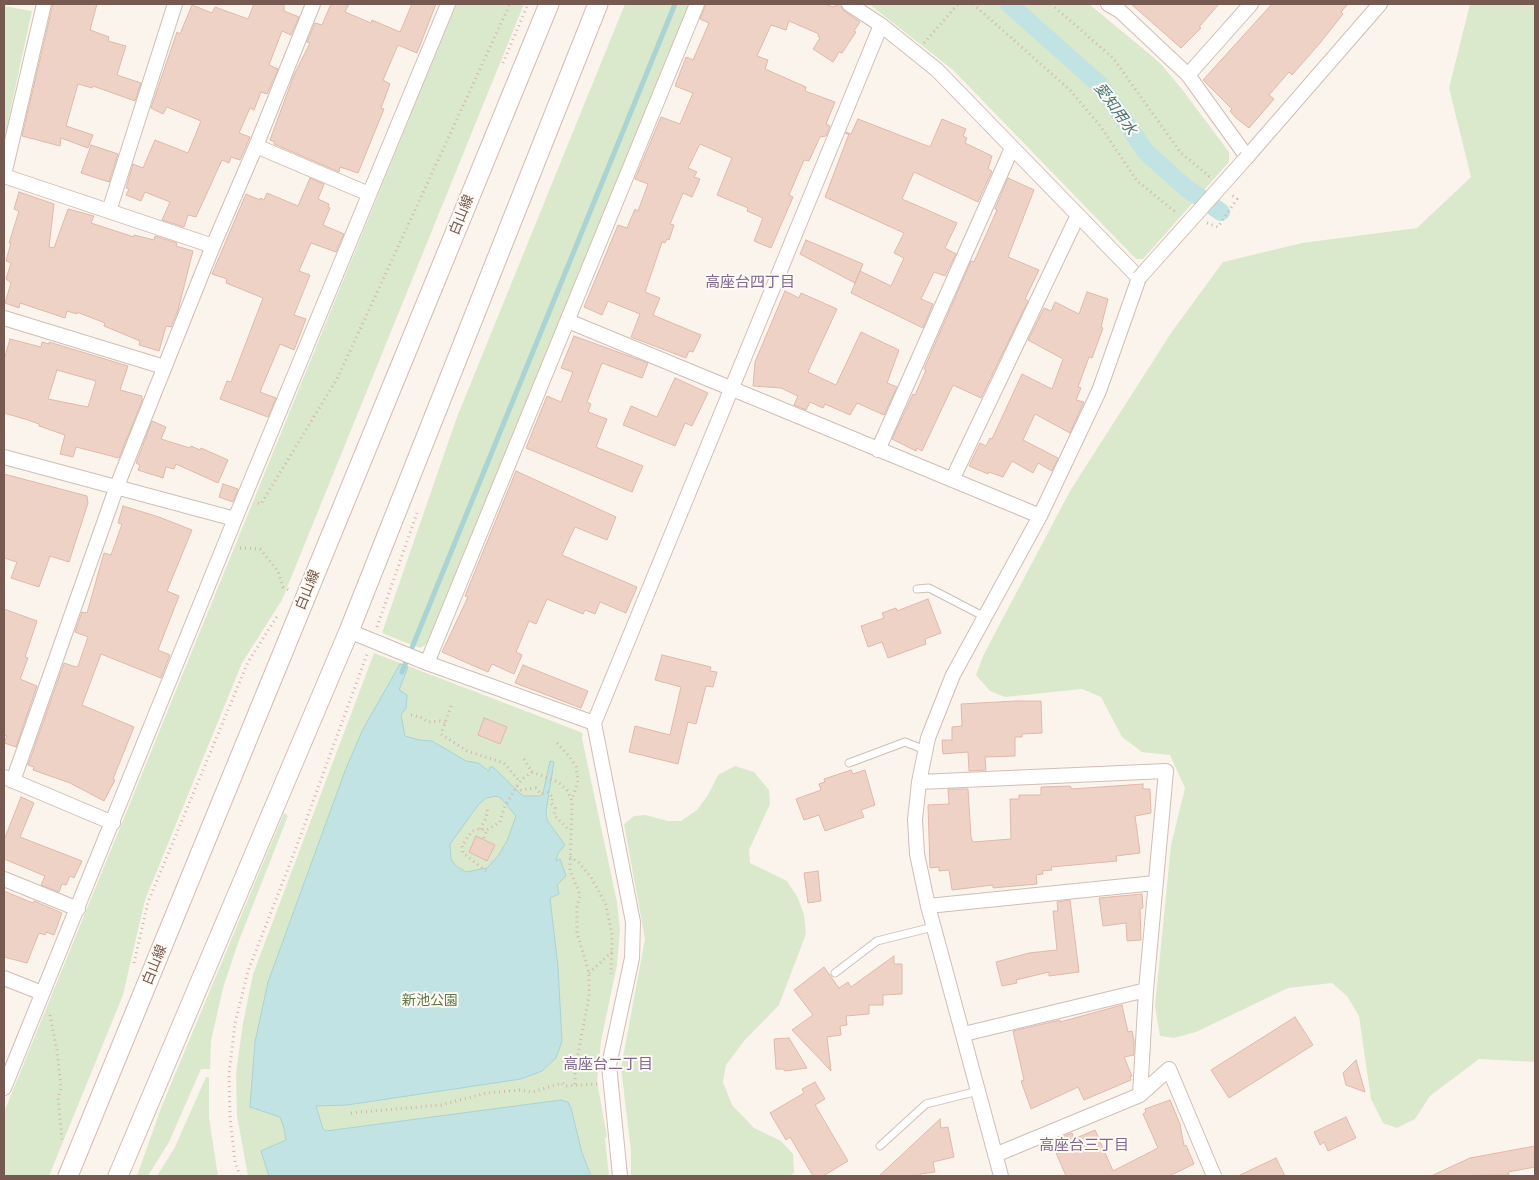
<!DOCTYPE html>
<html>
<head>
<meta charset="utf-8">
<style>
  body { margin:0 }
  #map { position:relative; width:1539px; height:1180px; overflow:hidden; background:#fbf4ed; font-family:"IBM Plex Sans",sans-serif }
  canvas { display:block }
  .frame { position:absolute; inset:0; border:5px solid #765a51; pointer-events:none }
</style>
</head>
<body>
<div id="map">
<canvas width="1539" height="1180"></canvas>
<div class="frame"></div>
</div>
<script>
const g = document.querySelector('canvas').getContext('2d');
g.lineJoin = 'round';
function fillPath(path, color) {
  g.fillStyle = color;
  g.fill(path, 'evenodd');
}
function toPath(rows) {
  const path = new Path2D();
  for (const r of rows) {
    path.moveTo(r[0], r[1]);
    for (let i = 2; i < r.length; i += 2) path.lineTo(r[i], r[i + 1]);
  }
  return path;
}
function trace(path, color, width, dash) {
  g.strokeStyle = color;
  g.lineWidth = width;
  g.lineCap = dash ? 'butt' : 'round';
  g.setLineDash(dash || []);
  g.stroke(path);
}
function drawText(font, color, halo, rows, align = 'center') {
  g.font = font + ' "IBM Plex Sans","Noto Sans JP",sans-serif';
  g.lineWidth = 4;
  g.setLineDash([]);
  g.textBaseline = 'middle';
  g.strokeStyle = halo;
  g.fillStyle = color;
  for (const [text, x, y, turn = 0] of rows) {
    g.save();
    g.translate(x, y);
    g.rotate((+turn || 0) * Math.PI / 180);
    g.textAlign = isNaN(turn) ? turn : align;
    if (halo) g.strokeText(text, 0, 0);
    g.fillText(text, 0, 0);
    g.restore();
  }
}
fillPath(toPath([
  [456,4,524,4,282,600,242,663,145,900,123,995,49,1176,4,1176,4,1112],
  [625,4,689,4,428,643,420,648,382,633,457,417],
  [869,4,1089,4,1159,62,1181,88,1229,152,1229,162,1143,259,1136,259,953,70],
  [1470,4,1535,4,1535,1062,1479,1059,1430,1096,1415,1119,1397,1128,1383,1123,1371,1099,1359,1016,1347,996,1332,983,1288,988,1196,1032,1174,1038,1160,1036,1155,1006,1171,845,1185,788,1170,755,1142,752,1122,737,1101,697,1082,689,1005,697,990,691,976,675,984,654,1070,491,1171,333,1223,262,1302,243,1417,228,1471,177,1449,88],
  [4,6,32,11,4,139],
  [374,653,583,733,582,738,617,902,620,929,617,965,601,1041,597,1081,607,1137,605,1138,609,1176,248,1176,237,1116,236,1073,243,1023,253,974],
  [735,766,754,772,769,790,770,804,749,850,750,863,787,881,798,898,804,915,806,934,779,1005,744,1041,726,1065,723,1082,732,1105,754,1128,781,1141,793,1154,794,1172,791,1176,631,1176,631,1151,621,1068,645,939,624,824,634,816,645,815,668,821,681,821,697,810,708,795,718,775],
  [284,813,288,816,238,943,223,988,211,1041,210,1069,201,1069,169,1142,148,1176,137,1176,161,1108],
  [206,1077,209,1077,209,1118,218,1176,157,1176,175,1147]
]), '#dae9cb');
const water = toPath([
  [400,664,408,667,399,690,407,695,406,708,401,715,405,736,419,740,432,741,466,761,478,763,489,771,490,767,493,767,523,796,540,796,543,793,550,761,554,762,546,811,547,820,565,845,558,853,556,861,560,859,566,876,557,885,559,894,550,898,558,967,562,1041,556,1058,542,1071,521,1079,347,1105,316,1106,323,1129,326,1131,561,1100,568,1102,571,1108,582,1153,591,1176,269,1176,261,1151,286,1140,284,1128,280,1117,250,1107,255,1042,268,982,345,771,362,731,400,664],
  [496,796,501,798,516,816,507,841,498,856,487,868,466,872,456,866,451,859,450,844,479,804,486,798,496,796]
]);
fillPath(water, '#c2e3e4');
trace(water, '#a9d3d5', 1);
trace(toPath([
  [402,672,675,4]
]), '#a9d3d5', 5);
trace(toPath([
  [1009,4,1100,85,1146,152,1186,188,1221,212]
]), '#c2e3e4', 18);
const building = toPath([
  [53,4,97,4,90,30,109,37,108,41,126,46,117,75,141,83,135,101,93,86,92,88,78,84,66,126,93,135,88,148,61,138,60,146,22,136,53,4],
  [254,4,284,4,284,11,299,17,291,35,282,31,269,65,278,69,267,94,261,92,254,110,250,108,239,133,250,137,241,158,240,160,231,157,229,163,222,160,196,217,188,215,184,227,162,220,170,202,145,192,141,201,126,195,129,189,126,188,133,164,143,168,155,140,188,153,201,121,167,107,163,114,151,108,177,32,180,34,192,5,212,13,215,7,248,19,254,4],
  [331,4,349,4,345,12,371,23,372,20,400,32,412,4,436,4,417,53,398,45,383,80,390,84,381,108,384,109,358,173,340,167,339,172,274,144,275,142,270,140,294,75,310,43,307,42,315,23,322,25,331,4],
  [706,4,825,4,833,7,839,4,844,11,860,22,854,31,856,32,842,53,839,52,833,62,813,49,820,38,818,36,819,34,789,21,786,30,771,25,757,56,768,60,765,69,806,87,805,91,835,102,826,124,830,126,826,136,820,137,809,161,804,160,789,195,793,197,771,248,754,241,763,218,747,211,748,208,717,195,732,158,700,144,688,168,697,172,694,177,700,179,692,197,683,193,670,224,674,225,669,240,667,239,665,243,662,242,645,292,660,298,653,315,701,335,693,352,689,351,686,358,631,337,640,314,608,301,602,315,584,307,618,225,627,228,635,209,638,211,648,184,635,179,661,117,680,124,693,93,675,86,686,57,693,60,709,23,700,19,706,4],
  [1131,4,1219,4,1199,27,1201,28,1181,48,1131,4],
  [1272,4,1348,4,1341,12,1343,14,1320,43,1292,75,1289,72,1269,95,1274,99,1249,128,1236,118,1230,111,1232,109,1203,80,1272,4],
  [858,119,930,147,942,119,966,129,963,136,967,138,965,143,992,156,988,169,992,171,978,202,914,172,902,199,957,223,945,248,956,254,945,276,934,272,921,299,933,304,923,328,851,293,860,271,891,286,904,258,894,253,904,233,825,197,849,134,846,134,846,132,851,134,858,119],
  [91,145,118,154,109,182,81,173,91,145],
  [310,178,324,184,318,199,329,204,328,207,330,208,323,225,344,234,336,252,311,243,299,271,310,275,294,315,306,319,294,350,280,344,260,392,276,398,268,417,220,399,227,381,231,382,263,298,226,283,227,279,212,274,246,194,260,200,260,198,264,200,267,193,298,206,310,178],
  [1008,178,1034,190,1008,257,1039,270,1025,299,1028,301,981,398,953,385,922,451,917,448,916,451,892,439,913,394,915,395,926,370,924,369,971,261,974,262,997,210,995,209,1008,178],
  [19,192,54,204,49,247,54,248,68,209,94,216,91,223,134,237,134,235,154,240,155,236,177,243,176,246,193,251,178,310,171,327,166,326,159,351,139,345,140,341,104,326,105,323,77,312,77,314,67,311,65,318,20,303,19,308,5,303,11,283,6,279,11,263,6,261,11,243,9,243,19,211,14,209,19,192],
  [806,240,863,264,855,283,800,254,806,240],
  [785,291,799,298,801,293,837,309,808,372,836,385,861,332,899,350,887,383,897,387,884,415,857,403,850,415,825,404,823,408,810,402,806,410,794,405,798,396,781,388,753,386,755,362,785,291],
  [1087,292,1108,299,1101,327,1103,328,1092,358,1089,357,1078,387,1081,388,1076,400,1084,402,1070,433,1035,414,1023,440,1058,458,1052,471,1038,463,1033,473,1012,461,1003,477,989,472,988,474,969,466,980,443,986,446,990,438,992,439,1022,374,1052,389,1063,359,1028,340,1044,308,1051,311,1055,302,1079,314,1087,292],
  [574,336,648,363,642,378,602,363,587,402,591,404,588,412,607,419,596,447,643,466,632,492,526,448,547,396,561,402,573,372,561,368,574,336],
  [10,339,41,347,42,342,49,344,49,342,128,366,120,390,142,396,142,401,119,458,76,447,73,457,60,454,65,435,39,426,39,424,28,420,4,413,4,360,10,339],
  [57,370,96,381,88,407,48,399,57,370],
  [675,378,708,393,692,426,685,423,675,446,623,425,631,406,657,417,675,378],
  [152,421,166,427,161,439,190,448,191,446,200,450,201,448,228,460,218,483,176,464,174,469,166,467,163,478,138,470,140,465,136,463,152,421],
  [516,471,616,517,607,540,575,527,562,555,637,587,626,613,600,602,595,614,585,610,583,614,547,599,536,624,529,621,516,652,522,655,514,674,492,664,488,672,442,652,468,597,465,596,516,471],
  [4,474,87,496,88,503,69,562,50,556,39,587,11,578,17,562,4,558,4,474],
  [223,484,238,489,233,502,219,497,223,484],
  [123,506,159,517,192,530,167,591,179,596,158,650,170,655,161,678,101,654,82,705,134,727,113,779,115,780,104,801,70,783,33,770,34,767,28,765,64,663,76,667,78,666,88,637,75,632,82,612,87,613,104,553,111,555,122,524,118,523,123,506],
  [928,599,941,633,925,639,926,644,888,658,882,642,868,647,861,626,884,618,882,613,896,608,897,611,928,599],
  [4,609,37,621,25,657,28,658,20,679,37,686,16,747,4,743,7,736,4,735,4,609],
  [662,655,711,667,710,671,717,672,713,687,706,686,696,724,688,722,678,764,629,752,635,726,670,735,681,687,655,680,662,655],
  [523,665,588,691,581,708,515,683,523,665],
  [1016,701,1041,701,1042,733,1022,734,1022,737,1015,737,1015,756,985,757,986,770,969,771,968,752,943,754,942,740,952,740,952,727,962,726,961,704,1016,701],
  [484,718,507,727,500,744,478,735,484,718],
  [851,770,853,774,865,770,875,805,861,810,864,817,825,831,819,815,804,820,796,799,821,790,819,784,825,782,824,779,851,770],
  [1143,784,1143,789,1150,789,1151,813,1135,816,1140,853,1116,856,1117,861,1051,867,1052,870,1042,871,1043,874,1036,875,1037,884,993,888,993,885,952,890,949,870,939,871,939,867,930,868,928,805,949,804,948,789,968,789,971,837,973,842,1011,839,1010,799,1019,799,1019,795,1041,795,1041,787,1070,786,1072,789,1143,784],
  [21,797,34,803,20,837,82,861,74,878,70,876,66,885,62,884,59,892,41,885,45,876,4,859,4,840,21,797],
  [476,836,495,845,487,861,469,852,476,836],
  [818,871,821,901,808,903,804,873,818,871],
  [4,891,33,903,34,901,62,913,54,935,46,932,45,935,39,933,27,963,4,957,4,891],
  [1142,894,1143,908,1140,909,1141,940,1127,941,1126,923,1103,926,1099,898,1142,894],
  [1070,900,1079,972,1049,976,1049,972,1016,980,1017,983,1002,986,996,962,1029,953,1057,950,1053,911,1058,911,1057,902,1070,900],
  [894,956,894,964,902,964,902,994,883,995,883,1005,869,1005,869,1014,846,1016,847,1025,840,1026,841,1035,827,1037,831,1071,792,1030,813,1015,794,990,824,967,839,988,848,982,851,987,894,956],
  [1122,1005,1128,1032,1132,1031,1134,1040,1134,1055,1124,1057,1132,1076,1130,1077,1131,1080,1084,1100,1078,1087,1031,1109,1021,1081,1024,1080,1013,1031,1060,1020,1060,1022,1122,1005],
  [1295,1017,1313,1045,1229,1098,1211,1070,1295,1017],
  [789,1038,807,1068,785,1071,783,1069,776,1069,774,1039,789,1038],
  [1356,1060,1365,1092,1346,1085,1343,1073,1356,1060],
  [815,1082,825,1099,815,1105,848,1161,823,1176,813,1176,790,1137,786,1140,770,1113,804,1093,802,1089,815,1082],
  [1170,1100,1180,1124,1184,1146,1186,1145,1194,1164,1169,1176,1066,1176,1051,1141,1072,1133,1074,1139,1095,1130,1113,1171,1158,1148,1143,1114,1146,1112,1145,1109,1170,1100],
  [1346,1117,1356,1138,1328,1151,1324,1142,1320,1145,1314,1132,1346,1117],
  [940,1119,941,1128,948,1127,954,1157,933,1162,935,1172,920,1174,920,1176,879,1176,940,1119],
  [1535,1146,1535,1167,1508,1172,1509,1175,1431,1176,1470,1158,1535,1146],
  [1276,1158,1285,1176,1238,1176,1276,1158]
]);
fillPath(building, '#efd2c6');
trace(building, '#e0b8a8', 1);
const lane = toPath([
  [917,589,929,588,985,617],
  [849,763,905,742,925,750],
  [835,973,877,941,933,927],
  [880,1146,926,1104,978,1091]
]);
const street = toPath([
  [849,4,881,25,937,70,1139,278,1099,391,1040,516,953,675,928,738,919,782,915,820,917,854,928,906,1001,1176],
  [1108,4,1120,11,1188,75,1247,157,1380,4],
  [1188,75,1251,4],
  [256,146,369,194],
  [4,175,44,4],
  [4,176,213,246],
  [109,211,175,4],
  [4,318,164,367],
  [568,321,1040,516],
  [878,450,1012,148],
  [4,457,235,519],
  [952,480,1078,215],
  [349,631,427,663,594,723],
  [427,663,697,4],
  [4,777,113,823],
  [13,781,117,486,213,246,256,146,313,4],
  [919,782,1166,771,1146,990,1140,1095],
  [4,879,78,909],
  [928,906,1155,883],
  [4,978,42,993],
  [964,1034,1146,990],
  [4,1088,235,519,448,4],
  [995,1155,1140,1095,1169,1069,1214,1176],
  [620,1176,609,1065,632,958,633,922,594,723,881,25]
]);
const secondary = toPath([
  [68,1176,549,4],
  [118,1176,349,631,598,4]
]);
trace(lane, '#d0beb5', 9);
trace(street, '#d0beb5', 16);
trace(secondary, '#d3bdb3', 21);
trace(toPath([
  [973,4,1070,90,1101,127,1137,181,1177,213],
  [1051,4,1113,58,1181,153,1210,177],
  [924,43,958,4],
  [503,63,528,4],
  [1207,223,1218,227,1237,199,1232,195],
  [258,503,261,504,338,377,510,4],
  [240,548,260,549,278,571,283,587,289,590],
  [377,627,417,513],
  [451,706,441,734,467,751,504,763,520,782],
  [411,715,420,717,428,722,440,721,445,723],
  [557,743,569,756,576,767,578,781,572,800],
  [524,759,532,772,558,782,567,790,572,801,570,870,580,895,577,907,577,933,589,973,589,997,575,1069,575,1085],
  [517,786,521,790,536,788,541,794,547,792,553,797,551,803,555,808,554,815,569,830],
  [480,829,486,818,488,806],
  [484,838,487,830],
  [570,857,579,863,591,877,606,905,612,935,611,974],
  [486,871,463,853,462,846,472,831,480,829,487,830,500,822,504,808,517,786,522,779,532,772],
  [134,963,148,902,248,662,278,615],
  [589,973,612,952],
  [50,1015,57,1051,61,1088,58,1098,62,1140,64,1141],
  [351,1113,441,1105,487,1093,519,1090,533,1092,562,1083,565,1086,598,1084],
  [240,1176,235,1162,230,1117,229,1074,235,1023,248,971,293,856,367,654]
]), '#d4b5a9', 3, [1, 4]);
trace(lane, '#fff', 7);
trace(street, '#fff', 14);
trace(secondary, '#fff', 19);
const streetBridge = toPath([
  [1139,278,1247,157]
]);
trace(streetBridge, '#d0beb5', 16, []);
trace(streetBridge, '#fff', 14);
drawText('14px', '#765a51', '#fef9f3', [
  ["白山線",462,215,-68],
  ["白山線",308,590,-68],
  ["白山線",155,965,-68]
]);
drawText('14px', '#5d7a49', '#fef9f3', [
  ["新池公園",430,1001]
]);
drawText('italic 15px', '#457678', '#fef9f3', [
  ["愛知用水",1115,109,54]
]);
drawText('15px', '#7f6990', '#fef9f3', [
  ["高座台四丁目",750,283],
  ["高座台二丁目",608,1065],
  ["高座台三丁目",1084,1146]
]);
</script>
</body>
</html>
